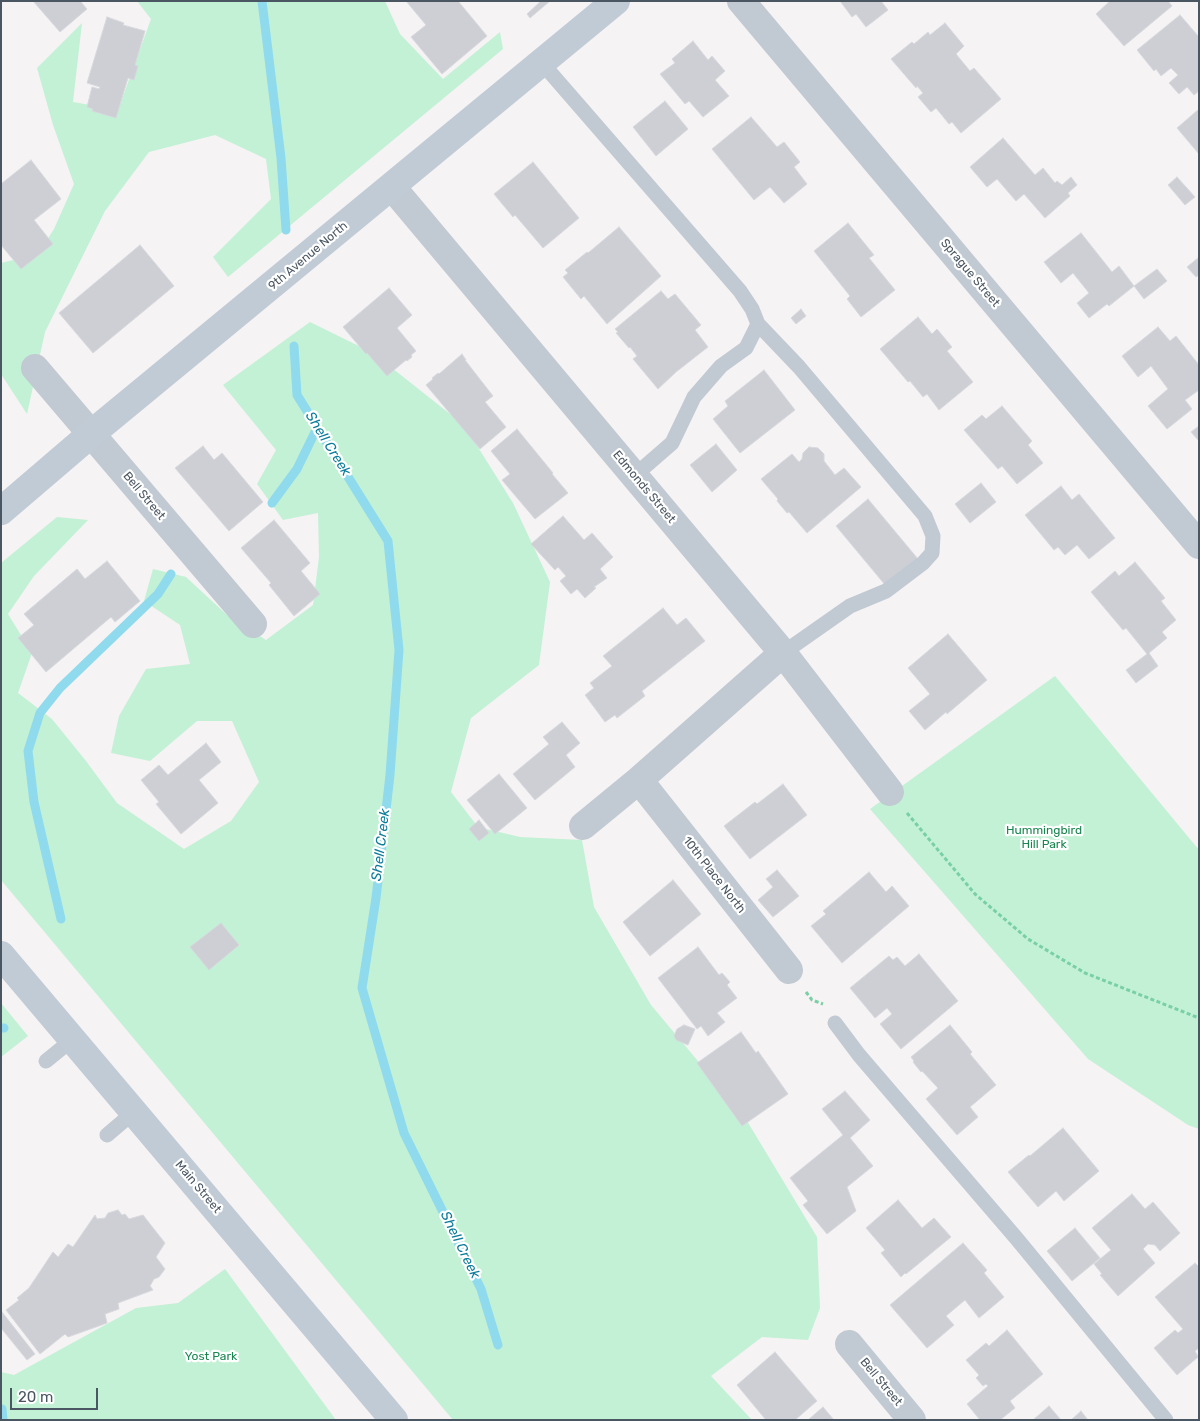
<!DOCTYPE html>
<html>
<head>
<meta charset="utf-8">
<style>
  body { margin:0 }
  #map { position:relative; width:1200px; height:1421px; overflow:hidden; background:#f5f3f3; font-family:Rubik,sans-serif }
  canvas { display:block }
  .frame { position:absolute; inset:0; border:2px solid #4a5661; pointer-events:none }
  .scale { position:absolute; left:10px; top:1388px; width:88px; height:22px; box-sizing:border-box; border:2px solid #4a5661; border-top:0; padding-left:6px; font-size:15px; line-height:18px; white-space:nowrap; color:#4a5661; -webkit-text-stroke:4px #fff; paint-order:stroke }
</style>
</head>
<body>
<div id="map">
<canvas width="1200" height="1421"></canvas>
<div class="frame"></div>
<div class="scale">20 m</div>
</div>
<script>
const g = document.querySelector('canvas').getContext('2d');
g.lineJoin = 'round';
function fillPath(path, color) {
  g.fillStyle = color;
  g.fill(path, 'evenodd');
}
function toPath(rows) {
  const path = new Path2D();
  for (const r of rows) {
    path.moveTo(r[0], r[1]);
    for (let i = 2; i < r.length; i += 2) path.lineTo(r[i], r[i + 1]);
  }
  return path;
}
function trace(path, color, width, dash) {
  g.strokeStyle = color;
  g.lineWidth = width;
  g.lineCap = dash ? 'butt' : 'round';
  g.setLineDash(dash || []);
  g.stroke(path);
}
function drawText(font, color, halo, rows, align = 'center') {
  g.font = font + ' Rubik,sans-serif';
  g.lineWidth = 4.5;
  g.setLineDash([]);
  g.textBaseline = 'middle';
  g.strokeStyle = halo;
  g.fillStyle = color;
  for (const [text, x, y, turn = 0] of rows) {
    g.save();
    g.translate(x, y);
    g.rotate((+turn || 0) * Math.PI / 180);
    g.textAlign = isNaN(turn) ? turn : align;
    if (halo) g.strokeText(text, 0, 0);
    g.fillText(text, 0, 0);
    g.restore();
  }
}
fillPath(toPath([
  [137,1,385,1,400,34,443,79,500,32,503,49,228,277,213,257,271,199,266,159,215,135,149,152,105,211,45,332,27,414,1,374,1,263,38,254,54,229,74,184,53,125,37,68,82,23,73,102,118,110,151,19],
  [310,322,373,353,464,425,513,503,550,582,539,665,471,718,451,792,478,827,520,837,582,840,594,907,651,1005,744,1116,817,1237,820,1308,808,1340,762,1337,711,1376,752,1420,453,1420,1,880,1,563,57,517,88,520,34,576,8,614,32,653,18,693,52,719,86,761,117,803,184,849,231,821,259,782,232,721,197,721,150,761,111,753,119,716,146,669,190,664,180,625,144,601,153,569,186,577,227,615,266,640,313,605,319,557,318,513,283,520,257,484,276,450,223,385],
  [1055,676,1199,850,1199,1129,1188,1125,1088,1059,870,809],
  [1,1003,28,1036,1,1057],
  [225,1269,336,1420,1,1420,1,1372,14,1375,136,1308,178,1303]
]), '#c3f1d5');
trace(toPath([
  [262,1,281,158,286,230],
  [294,346,297,395,388,541,399,650,390,775,376,898,362,988,404,1133,481,1289,498,1345],
  [272,503,297,469,317,428],
  [61,919,34,802,28,751,40,713,60,688,158,594,171,574],
  [1,1028,4,1028],
  [2,1409,3,1420]
]), '#90daee', 9);
const building = toPath([
  [33,1,80,1,87,9,60,32,33,1],
  [406,1,458,1,487,36,442,74,411,37,426,25,406,1],
  [541,1,550,1,530,18,527,14,541,1],
  [840,1,881,1,888,10,866,27,856,14,852,17,840,1],
  [1110,1,1168,1,1172,6,1124,46,1096,14,1110,1],
  [1180,15,1199,37,1199,91,1194,95,1187,87,1179,94,1169,83,1178,75,1171,68,1161,76,1156,69,1154,71,1137,50,1180,15],
  [107,17,124,23,123,25,145,31,135,65,138,66,134,80,128,78,116,118,92,111,93,109,87,107,92,87,99,89,100,87,87,83,107,17],
  [945,23,964,46,956,54,970,71,974,68,1001,99,961,133,952,122,949,124,936,108,931,112,918,97,923,93,917,86,916,88,891,59,912,42,914,44,928,32,930,35,945,23],
  [693,41,708,60,712,56,725,71,715,80,729,96,703,117,689,101,685,104,660,74,675,63,672,59,693,41],
  [665,101,688,129,656,156,633,127,665,101],
  [1199,109,1199,154,1177,128,1199,109],
  [751,117,777,147,784,142,800,162,794,167,807,184,784,203,770,187,754,200,712,149,751,117],
  [1003,138,1035,175,1043,168,1055,183,1057,181,1062,185,1071,177,1077,185,1068,193,1070,196,1045,218,1024,194,1016,201,997,179,987,187,970,167,1003,138],
  [31,160,61,199,34,220,53,244,21,269,1,245,1,184,31,160],
  [533,162,579,218,543,248,515,215,513,217,494,194,533,162],
  [1177,177,1195,197,1185,205,1168,185,1177,177],
  [848,223,874,255,869,258,895,290,861,317,847,299,850,296,814,251,848,223],
  [619,227,661,276,607,324,584,296,581,299,563,277,568,273,565,270,587,252,588,253,619,227],
  [1081,233,1112,272,1119,266,1134,286,1157,269,1167,281,1144,299,1134,286,1109,306,1107,304,1089,318,1077,303,1089,293,1073,273,1061,283,1044,262,1081,233],
  [140,245,174,286,93,353,59,313,140,245],
  [1198,258,1199,275,1196,277,1187,267,1198,258],
  [389,288,412,315,397,328,416,351,411,355,412,357,407,361,406,360,387,376,367,353,366,354,343,327,389,288],
  [661,291,668,299,675,294,701,325,695,330,708,347,676,372,658,389,633,359,637,356,630,347,629,348,616,333,618,332,615,329,661,291],
  [801,309,806,316,796,324,791,318,801,309],
  [918,317,932,334,937,329,952,347,947,351,973,382,939,410,927,394,923,397,910,381,908,382,880,349,918,317],
  [1158,327,1170,341,1176,336,1199,365,1199,390,1185,400,1192,409,1167,429,1148,406,1168,389,1151,366,1138,377,1122,356,1158,327],
  [462,354,466,360,465,360,493,396,485,402,506,427,480,449,426,385,433,379,432,378,438,373,439,374,462,354],
  [764,370,795,410,740,453,713,419,728,406,725,401,764,370],
  [1002,406,1032,441,1028,445,1043,463,1017,484,1002,466,998,469,964,430,982,415,986,419,1002,406],
  [1199,426,1199,441,1191,432,1199,426],
  [517,429,553,473,552,474,568,493,535,519,502,480,510,474,491,451,517,429],
  [716,444,737,470,712,492,690,465,716,444],
  [203,446,214,460,222,453,263,502,229,531,175,468,203,446],
  [809,447,818,448,824,454,824,461,835,475,844,468,861,487,807,533,789,512,787,513,777,501,778,499,761,479,792,454,799,462,802,459,803,453,809,447],
  [981,483,996,502,970,523,955,504,981,483],
  [1061,486,1072,500,1079,494,1115,538,1089,559,1077,545,1065,555,1058,547,1054,550,1025,515,1061,486],
  [868,499,918,559,886,586,836,526,868,499],
  [563,516,584,540,592,533,613,557,600,569,607,578,594,587,596,588,585,598,577,589,571,594,560,581,566,576,558,567,555,570,531,544,563,516],
  [274,520,310,563,301,571,320,594,294,616,269,585,271,583,241,548,274,520],
  [107,561,140,601,115,622,111,617,46,672,18,638,34,625,24,614,77,569,85,579,107,561],
  [1135,562,1165,598,1161,601,1176,620,1162,632,1167,638,1149,653,1158,666,1136,683,1126,670,1147,654,1126,628,1123,630,1091,592,1115,571,1119,576,1135,562],
  [663,608,677,625,686,618,705,641,642,691,645,696,617,718,615,715,605,722,585,695,594,688,590,683,612,666,603,656,663,608],
  [948,634,987,680,947,714,946,712,925,730,909,711,930,694,908,668,948,634],
  [562,722,580,743,566,755,575,767,535,800,513,774,549,744,543,737,562,722],
  [206,743,221,762,199,780,218,803,181,834,156,804,159,802,141,780,159,765,168,775,206,743],
  [499,774,527,808,495,834,467,800,499,774],
  [783,784,807,815,750,859,724,826,755,802,757,804,783,784],
  [479,820,489,833,479,841,469,829,479,820],
  [777,870,799,896,773,917,758,900,773,887,766,879,777,870],
  [869,872,886,892,892,886,909,906,842,963,811,926,826,914,823,911,869,872],
  [673,880,701,914,650,956,623,922,673,880],
  [221,923,239,945,209,970,190,947,221,923],
  [698,947,719,975,722,973,730,982,727,985,737,998,717,1013,725,1022,708,1036,701,1026,697,1029,658,978,698,947],
  [919,954,958,1001,901,1049,880,1024,892,1014,887,1008,875,1018,850,988,889,956,893,960,897,957,905,966,919,954],
  [684,1025,695,1029,688,1045,676,1040,674,1036,677,1029,684,1025],
  [950,1025,972,1052,970,1054,996,1085,970,1107,978,1117,957,1135,926,1099,938,1088,922,1071,921,1072,913,1062,914,1061,911,1057,950,1025],
  [741,1032,756,1053,758,1051,788,1094,742,1126,697,1063,741,1032],
  [845,1091,870,1120,850,1138,873,1166,847,1187,856,1211,827,1234,803,1205,808,1201,790,1178,843,1135,822,1109,845,1091],
  [1063,1128,1099,1171,1064,1201,1056,1191,1038,1207,1008,1172,1029,1155,1030,1156,1063,1128],
  [1132,1194,1145,1209,1153,1202,1180,1233,1160,1251,1155,1245,1148,1244,1143,1249,1155,1263,1118,1296,1100,1275,1102,1274,1094,1264,1111,1250,1092,1228,1132,1194],
  [898,1200,922,1228,934,1218,951,1237,906,1274,905,1273,901,1277,881,1253,885,1250,866,1228,898,1200],
  [118,1210,122,1215,125,1214,129,1219,143,1215,165,1243,156,1257,165,1269,159,1277,154,1279,150,1286,153,1290,118,1303,119,1309,105,1314,107,1323,68,1337,65,1334,40,1354,6,1310,19,1300,17,1298,29,1288,53,1252,58,1257,68,1244,73,1247,95,1215,97,1219,105,1218,108,1213,118,1210],
  [1075,1228,1100,1258,1072,1281,1047,1251,1075,1228],
  [963,1243,987,1270,984,1273,1004,1297,979,1318,965,1300,946,1316,954,1325,927,1348,890,1305,963,1243],
  [1195,1263,1199,1267,1199,1348,1195,1351,1198,1357,1177,1375,1154,1348,1175,1330,1178,1333,1183,1329,1155,1297,1195,1263],
  [2,1312,35,1354,27,1360,1,1328,2,1312],
  [1007,1330,1043,1374,1010,1401,1015,1408,1000,1420,980,1420,967,1404,988,1386,986,1384,983,1386,976,1378,979,1375,966,1360,986,1343,989,1346,1007,1330],
  [775,1352,817,1401,795,1420,766,1420,737,1385,775,1352],
  [1049,1406,1061,1420,1033,1420,1049,1406],
  [823,1407,834,1420,808,1420,823,1407],
  [1081,1411,1088,1420,1071,1420,1081,1411]
]);
fillPath(building, '#cdcfd5');
trace(building, '#d7d9de', 1);
trace(toPath([
  [907,813,975,894,1028,939,1085,973,1199,1018],
  [806,992,812,1000,823,1004]
]), '#7ad0a6', 3, [4, 2.5]);
trace(toPath([
  [542,63,740,291,752,309,758,324,799,367,925,516,933,536,932,553,923,563,886,591,850,606,783,653],
  [634,476,672,443,694,397,721,366,746,348,758,324],
  [835,1023,859,1055,1017,1239,1166,1420],
  [46,1061,73,1039],
  [107,1135,134,1112]
]), '#c1cad2', 15);
trace(toPath([
  [741,1,1199,545],
  [392,187,783,653,890,792],
  [35,368,253,624],
  [639,780,789,970],
  [583,826,639,780,783,653],
  [849,1344,912,1420]
]), '#c1cad2', 28);
trace(toPath([
  [1,511,91,434,616,1],
  [1,955,394,1420]
]), '#c1cbd6', 28);
drawText('12px', '#4a5661', '#fff', [
  ["9th Avenue North",308,256,-40],
  ["Sprague Street",970,273,50],
  ["Edmonds Street",644,487,50],
  ["Bell Street",144,496,50],
  ["10th Place North",714,875,52],
  ["Main Street",198,1187,50],
  ["Bell Street",881,1382,50]
]);
drawText('12px', '#17864f', '#fff', [
  ["Hummingbird",1044,831],
  ["Hill Park",1044,845],
  ["Yost Park",211,1357]
]);
drawText('italic 14px', '#0c7c9b', '#fff', [
  ["Shell Creek",328,444,58],
  ["Shell Creek",381,845,-83],
  ["Shell Creek",460,1245,64]
]);
</script>
</body>
</html>
